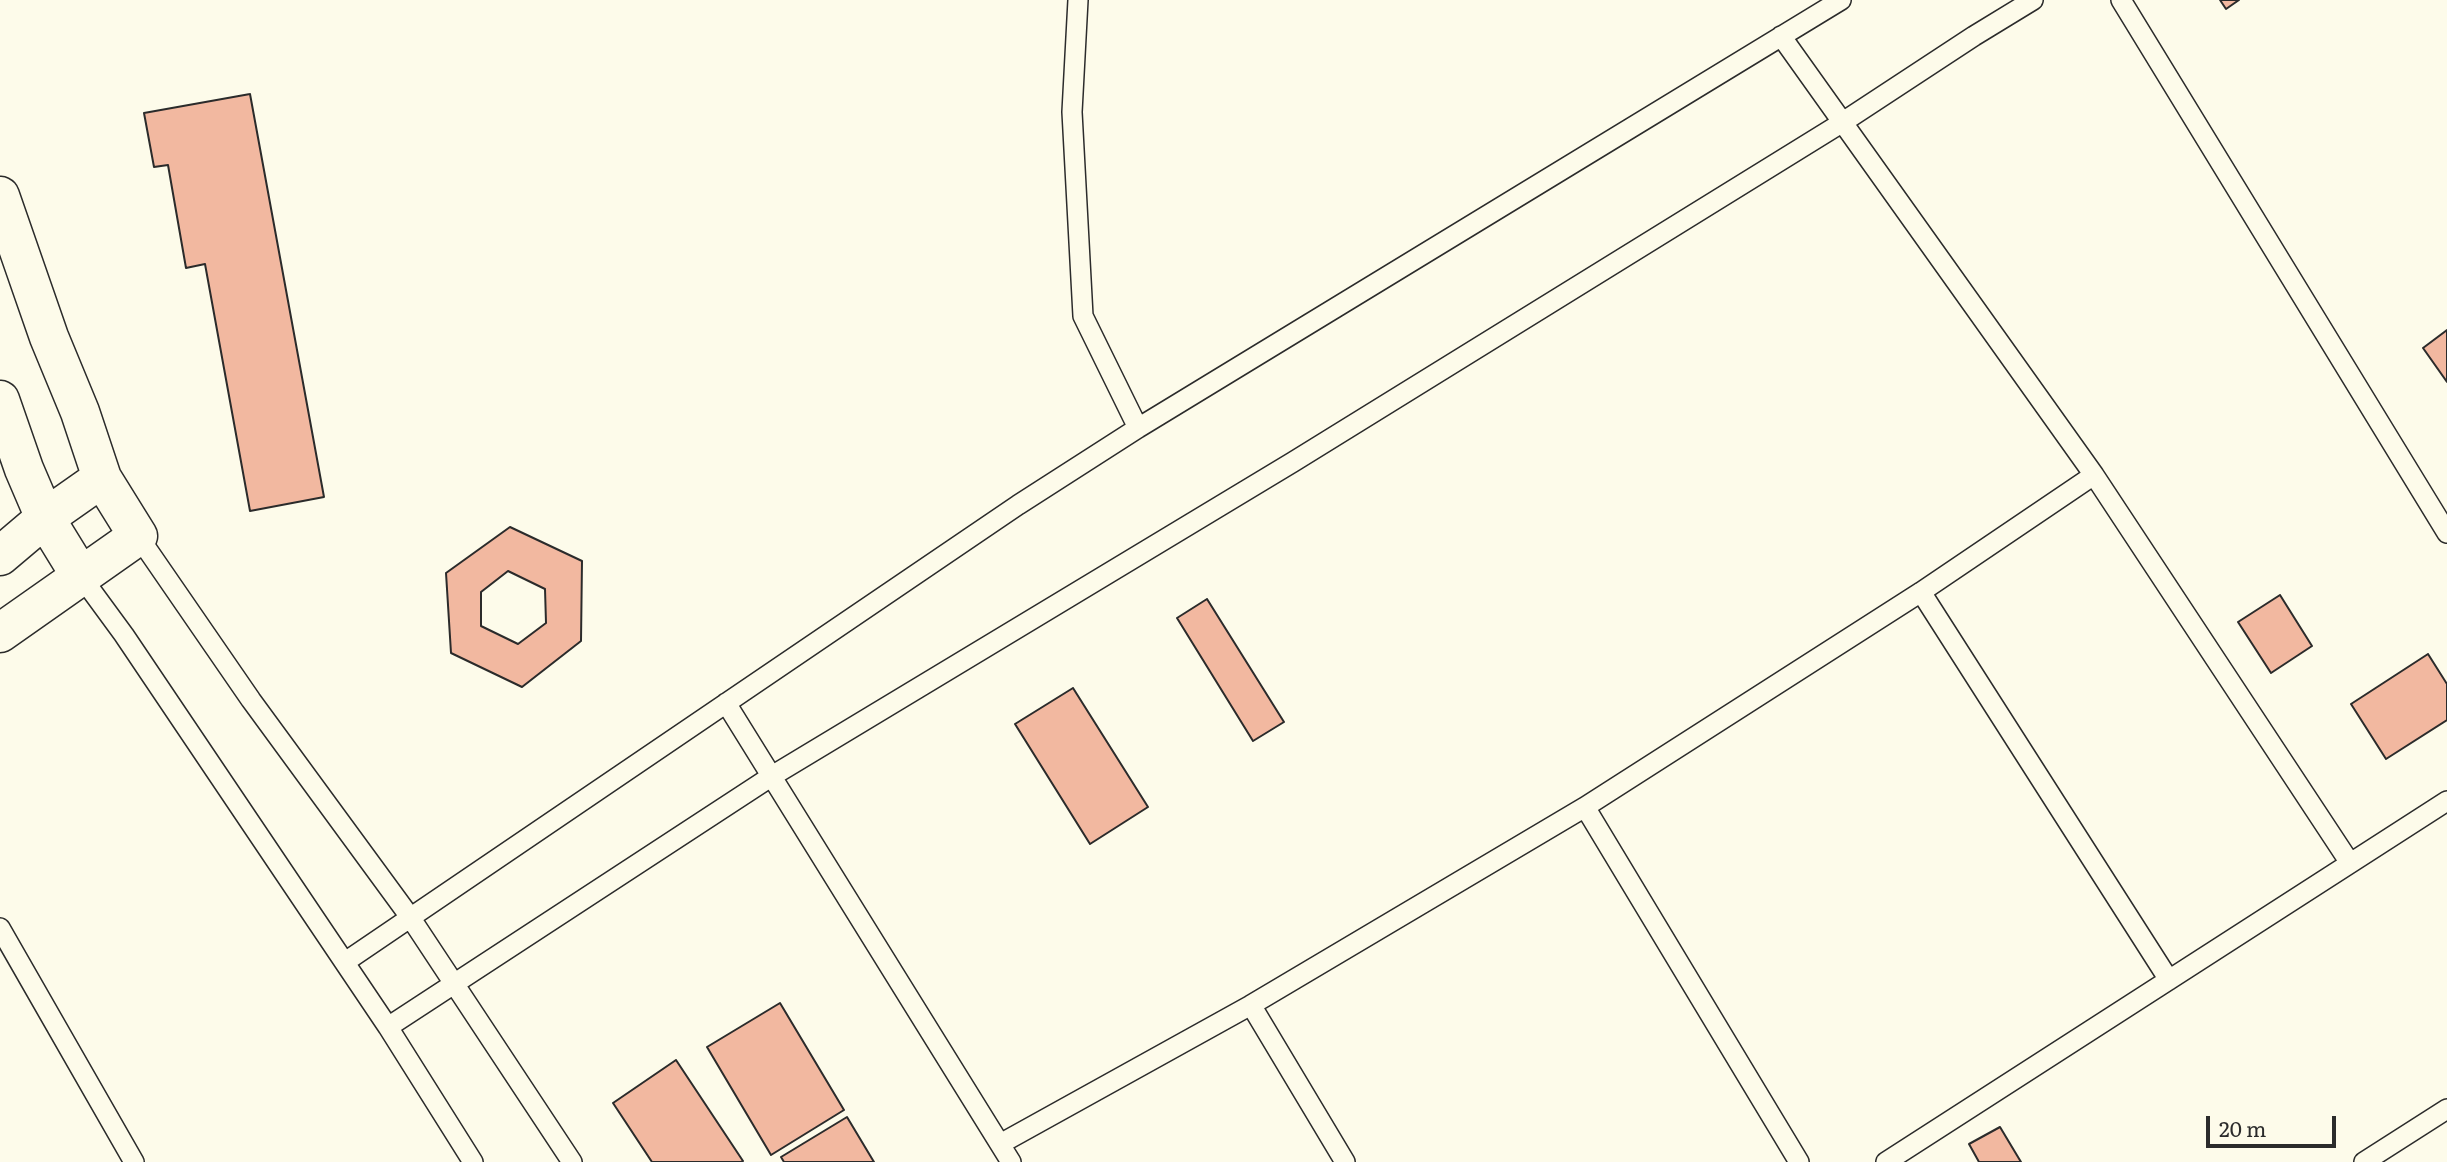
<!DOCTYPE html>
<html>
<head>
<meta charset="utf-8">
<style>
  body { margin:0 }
  #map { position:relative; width:2447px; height:1162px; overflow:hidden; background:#fdfbea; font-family:Literata,serif }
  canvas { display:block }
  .scale { position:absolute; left:2206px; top:1116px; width:130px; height:32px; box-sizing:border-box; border:4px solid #2b2b2b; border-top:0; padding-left:9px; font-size:21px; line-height:24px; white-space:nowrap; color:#2b2b2b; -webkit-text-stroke:5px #fdfbea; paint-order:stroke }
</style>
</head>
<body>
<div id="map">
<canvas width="2447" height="1162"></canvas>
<div class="scale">20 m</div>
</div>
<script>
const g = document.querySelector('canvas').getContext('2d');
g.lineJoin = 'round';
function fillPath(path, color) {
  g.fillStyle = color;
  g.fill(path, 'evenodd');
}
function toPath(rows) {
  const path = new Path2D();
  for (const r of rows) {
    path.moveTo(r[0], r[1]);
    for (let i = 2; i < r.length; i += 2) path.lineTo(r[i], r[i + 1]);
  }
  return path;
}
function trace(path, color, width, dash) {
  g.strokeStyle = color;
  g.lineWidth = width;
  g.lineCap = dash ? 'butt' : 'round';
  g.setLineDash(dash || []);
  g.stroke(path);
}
const building = toPath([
  [2220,0,2239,0,2226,9,2220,0],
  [250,94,324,497,250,511,205,264,186,268,168,165,154,167,144,113,250,94],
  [2447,330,2447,382,2423,348,2447,330],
  [510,527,582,561,581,641,522,687,451,653,446,573,510,527],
  [508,571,545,589,546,623,518,644,481,626,481,592,508,571],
  [2280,595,2312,646,2271,673,2238,622,2280,595],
  [1207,599,1284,722,1253,741,1177,618,1207,599],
  [2428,654,2447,684,2447,720,2386,759,2351,704,2428,654],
  [1073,688,1148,807,1090,844,1015,724,1073,688],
  [780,1003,844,1110,771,1155,707,1047,780,1003],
  [676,1060,743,1161,741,1162,652,1162,613,1103,676,1060],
  [847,1117,874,1162,784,1162,781,1157,847,1117],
  [2000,1127,2021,1162,1979,1162,1969,1144,2000,1127]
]);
fillPath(building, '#f2b8a0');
trace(building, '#2b2b2b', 2);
const service = toPath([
  [1078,0,1072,112,1083,316,1138,428],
  [2121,0,2447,533],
  [1781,36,2094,475,2350,863],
  [138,536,251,700,410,917,572,1162],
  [80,575,124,635,388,1027,473,1162],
  [1921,592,2169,980],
  [726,703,1011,1162],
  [1585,807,1799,1162],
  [0,928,134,1162],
  [345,962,1018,505,1138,428,1841,0],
  [1251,1005,1345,1162],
  [388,1027,772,776,1293,462,1843,122,1974,36,2033,0],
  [1000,1144,1251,1005,1585,807,1921,592,2094,475],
  [1886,1162,2447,801],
  [2364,1162,2447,1109]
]);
const secondary = toPath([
  [0,196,49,337,80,412,102,478,138,536,0,633],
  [0,400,24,469,45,518,0,556],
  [80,575,45,518,102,478]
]);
trace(service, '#2b2b2b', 22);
trace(secondary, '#2b2b2b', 41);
trace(service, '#fdfbea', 19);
trace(secondary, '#fdfbea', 38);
</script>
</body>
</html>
